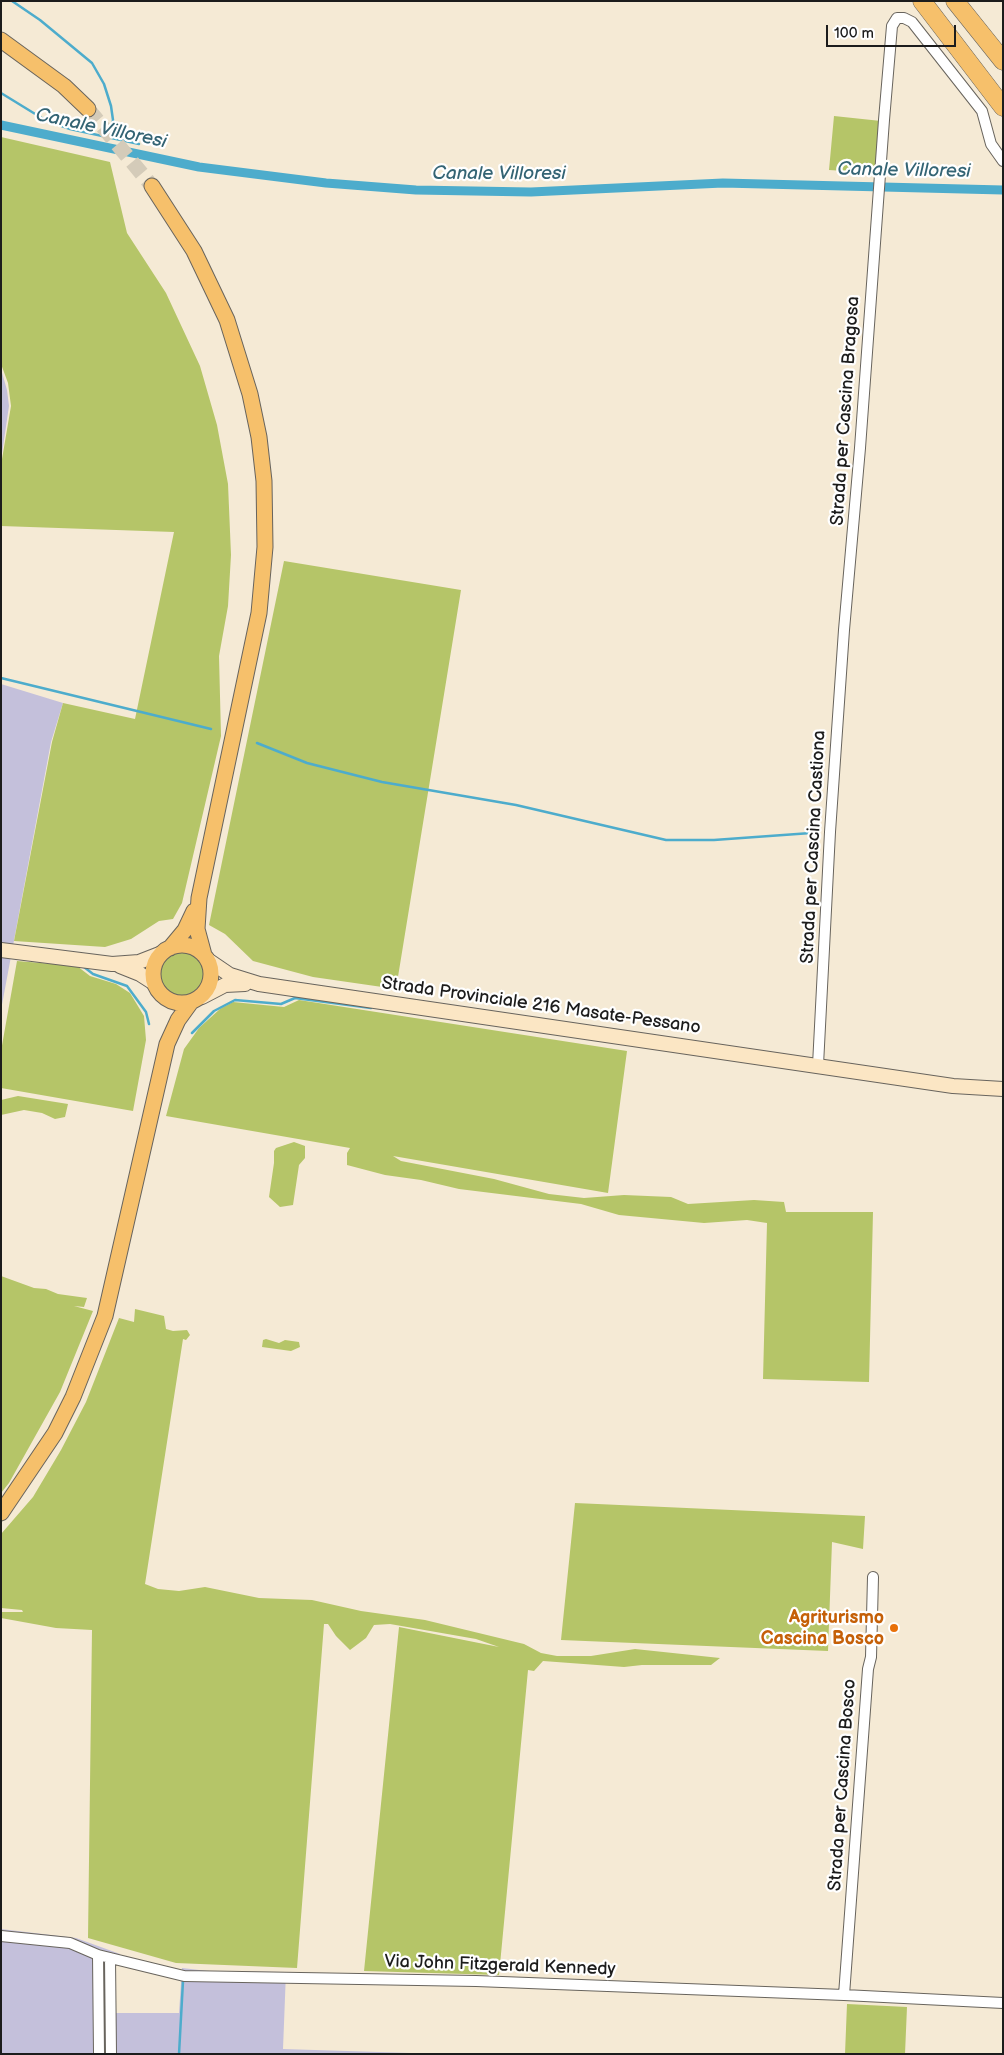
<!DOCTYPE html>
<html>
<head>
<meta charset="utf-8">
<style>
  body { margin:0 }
  #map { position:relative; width:1004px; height:2055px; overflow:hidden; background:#f5ead5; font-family:"Balsamiq Sans",sans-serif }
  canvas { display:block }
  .frame { position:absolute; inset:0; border:2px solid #1c1c1c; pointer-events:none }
  .scale { position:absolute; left:826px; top:25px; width:130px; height:22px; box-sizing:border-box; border:2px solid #1c1c1c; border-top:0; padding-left:6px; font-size:15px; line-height:18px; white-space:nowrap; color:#1c1c1c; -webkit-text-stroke:4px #fff; paint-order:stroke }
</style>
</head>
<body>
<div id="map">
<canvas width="1004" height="2055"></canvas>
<div class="frame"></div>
<div class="scale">100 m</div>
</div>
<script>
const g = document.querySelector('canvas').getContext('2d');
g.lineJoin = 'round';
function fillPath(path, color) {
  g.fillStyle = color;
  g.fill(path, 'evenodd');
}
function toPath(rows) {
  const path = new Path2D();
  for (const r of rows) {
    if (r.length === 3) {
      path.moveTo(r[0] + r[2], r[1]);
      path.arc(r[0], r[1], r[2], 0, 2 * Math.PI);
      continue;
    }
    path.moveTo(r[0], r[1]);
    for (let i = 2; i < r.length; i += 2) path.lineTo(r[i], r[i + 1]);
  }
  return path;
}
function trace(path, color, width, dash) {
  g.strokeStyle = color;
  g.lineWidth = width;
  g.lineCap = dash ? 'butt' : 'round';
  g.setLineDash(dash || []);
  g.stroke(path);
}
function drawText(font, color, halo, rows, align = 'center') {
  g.font = font + ' "Balsamiq Sans",sans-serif';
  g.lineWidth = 4.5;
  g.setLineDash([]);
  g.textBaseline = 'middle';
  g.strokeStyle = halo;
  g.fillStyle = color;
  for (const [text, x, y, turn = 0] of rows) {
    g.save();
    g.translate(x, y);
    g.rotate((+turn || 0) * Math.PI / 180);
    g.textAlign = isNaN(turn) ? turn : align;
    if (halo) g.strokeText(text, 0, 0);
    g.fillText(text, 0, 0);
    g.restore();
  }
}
fillPath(toPath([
  [1,369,7,390,9,406,1,460],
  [1,684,63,703,51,742,1,1010],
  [1,1929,76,1938,120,1954,113,1973,114,2013,179,2013,182,1968,208,1971,286,1972,283,2049,443,2054,1,2054]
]), '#c4c0db');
fillPath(toPath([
  [834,116,881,121,876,173,829,170],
  [1,137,110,162,127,233,166,293,200,366,217,425,228,484,231,555,228,606,219,656,221,736,182,903,173,919,159,921,131,939,105,947,14,941,52,742,63,703,135,719,174,532,1,526,1,465,11,406,8,383,1,364],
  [284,561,461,590,396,989,313,977,253,961,225,934,209,925],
  [182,975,25],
  [17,961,77,966,90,976,116,984,130,993,144,1016,146,1040,133,1111,1,1088,1,1051],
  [299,1000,627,1051,608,1193,393,1156,401,1161,494,1179,549,1194,584,1198,624,1195,671,1197,688,1204,754,1200,784,1202,786,1212,873,1212,869,1382,763,1379,767,1223,747,1220,704,1223,619,1215,581,1204,459,1189,421,1180,385,1175,347,1165,347,1153,350,1148,166,1116,184,1049,199,1028,220,1009,233,1002,284,1007],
  [18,1096,68,1104,65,1117,55,1119,42,1113,24,1110,1,1115,1,1100],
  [294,1142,305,1146,305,1158,299,1165,293,1205,280,1207,269,1197,274,1163,274,1151,276,1148],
  [1,1276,34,1288,46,1289,58,1294,87,1298,84,1307,74,1306,93,1311,60,1392,9,1483,1,1493],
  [135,1309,164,1316,166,1329,173,1331,187,1330,190,1335,186,1340,183,1339,145,1584,158,1589,179,1591,205,1587,259,1598,312,1600,361,1611,425,1620,524,1644,541,1653,557,1656,591,1656,635,1649,720,1658,711,1665,642,1665,624,1667,543,1661,534,1671,528,1670,499,1975,364,1971,399,1627,499,1647,476,1639,390,1624,374,1625,366,1638,350,1650,336,1636,328,1624,324,1624,297,1968,176,1963,88,1938,92,1630,56,1628,1,1618,1,1612,23,1612,22,1610,1,1608,1,1534,33,1497,61,1450,86,1402,119,1318,134,1322],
  [266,1339,279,1343,285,1340,299,1342,300,1347,291,1351,262,1347,263,1340],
  [575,1503,865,1516,863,1549,832,1542,828,1651,561,1640],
  [847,2004,907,2007,905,2054,845,2054]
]), '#b5c568');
trace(toPath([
  [12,1,40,20,92,63,104,84,111,106,113,120,111,138],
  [1,93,45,120,70,129,139,144],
  [1,678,211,729],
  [257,743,307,763,382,782,516,805,666,840,714,840,811,833],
  [84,967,93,974,127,986,146,1012,149,1024],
  [192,1033,214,1011,235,1000,281,1004,295,998,371,1008],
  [179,2054,183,1981]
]), '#4daccc', 2.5);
trace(toPath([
  [1,125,199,167,326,183,416,190,531,192,723,183,1003,190]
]), '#4daccc', 9);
trace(toPath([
  [88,109,152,186]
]), '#d4cbb9', 15, [15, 8]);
const street = toPath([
  [818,1065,830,832,844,630,860,448,884,120,892,26,897,18,904,18,912,22,982,111,991,144,1003,161],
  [1,1936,70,1943,98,1955,184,1976,476,1981,844,1995,1003,2003],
  [98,1955,99,2054],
  [110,1958,111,2054],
  [844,1995,868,1669,871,1657,873,1577]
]);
const secondary = toPath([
  [1,950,112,964,139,962,162,953],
  [208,960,230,975,259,984,953,1086,1003,1089],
  [120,966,140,974,154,983],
  [202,997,225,985,245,984]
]);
const primary = toPath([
  [1,40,64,86,88,109],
  [152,186,194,251,227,320,250,394,259,437,264,481,265,547,259,613,199,898,197,929,204,955],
  [182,974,29],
  [170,948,185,930,194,911],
  [1,1513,55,1433,73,1397,105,1316,167,1044,178,1020,191,1002]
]);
const highway = toPath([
  [922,1,1003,107],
  [955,1,1003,61]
]);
trace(street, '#68645d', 12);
trace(secondary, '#68645d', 16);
trace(primary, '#68645d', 17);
trace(highway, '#68645d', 19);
trace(street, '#fff', 10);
trace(secondary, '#fbe6c4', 14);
trace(primary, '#f6c06b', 15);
trace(highway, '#f6c06b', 18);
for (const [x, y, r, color] of [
  [894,1628,5,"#e8710a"]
]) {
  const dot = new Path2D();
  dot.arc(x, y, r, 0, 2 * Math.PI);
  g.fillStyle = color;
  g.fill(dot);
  trace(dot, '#fff', 2);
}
drawText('18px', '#1c1c1c', '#fff', [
  ["Strada per Cascina Bragosa",846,411,-86],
  ["Strada per Cascina Castiona",814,847,-87],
  ["Strada Provinciale 216 Masate-Pessano",541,1006,8],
  ["Strada per Cascina Bosco",843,1785,-86],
  ["Via John Fitzgerald Kennedy",500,1966,2]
]);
drawText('bold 18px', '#c56008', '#fff', [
  ["Agriturismo",884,1618],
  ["Cascina Bosco",884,1639]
], 'right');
drawText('italic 19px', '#346474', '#fff', [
  ["Canale Villoresi",101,129,12],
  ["Canale Villoresi",904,171,1],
  ["Canale Villoresi",499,174]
]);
</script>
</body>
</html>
